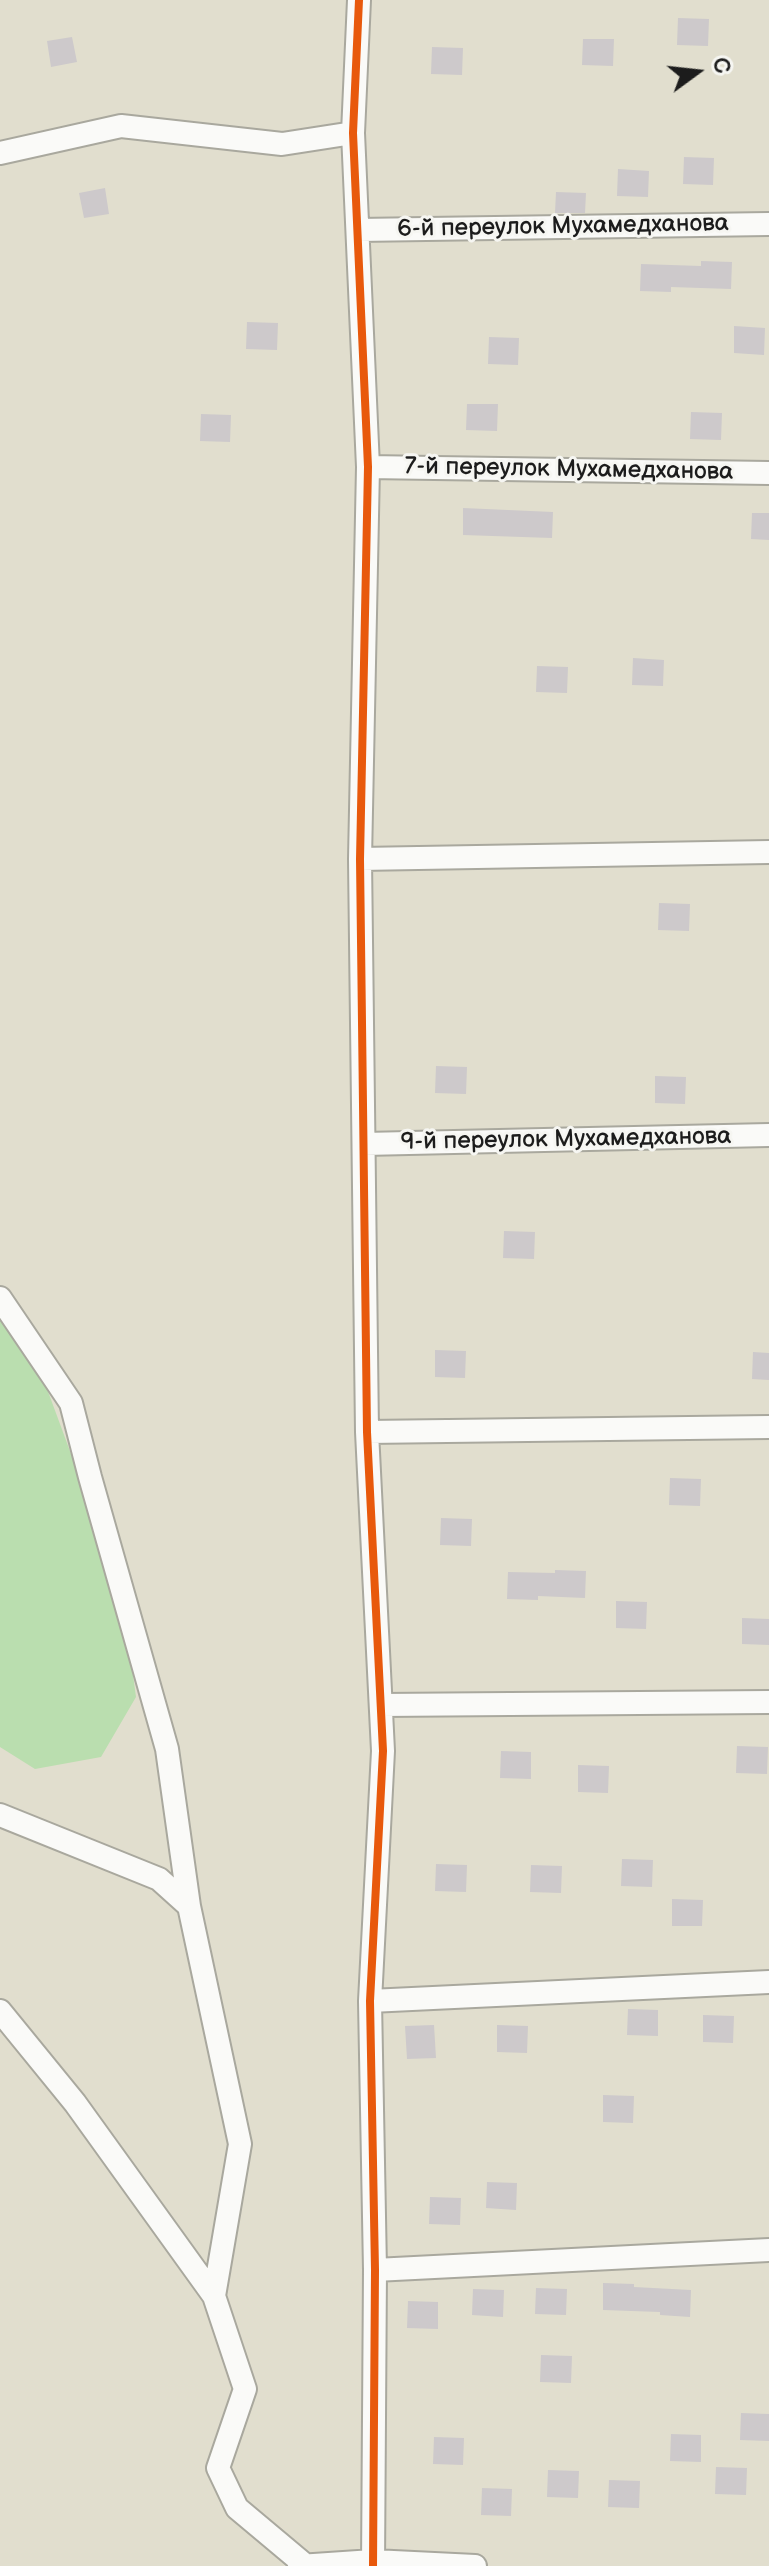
<!DOCTYPE html>
<html>
<head>
<meta charset="utf-8">
<style>
  body { margin:0 }
  #map { position:relative; width:769px; height:2566px; overflow:hidden; background:#e1dece; font-family:"Balsamiq Sans",sans-serif }
  canvas { display:block }
  .north { position:absolute; left:657px; top:32px; width:80px; height:80px; -webkit-text-stroke:6px #f6f6f2; paint-order:stroke; rotate:75deg; font-size:22px; font-weight:700; line-height:32px; text-align:center; color:#1c1c1c }
  .north::after { content:''; display:block; margin:auto; width:28px; height:36px; background:#1c1c1c; clip-path:polygon(50% 0,100% 100%,50% 72%,0 100%) }
</style>
</head>
<body>
<div id="map">
<canvas width="769" height="2566"></canvas>
<div class="north">С</div>
</div>
<script>
const g = document.querySelector('canvas').getContext('2d');
g.lineJoin = 'round';
function fillPath(path, color) {
  g.fillStyle = color;
  g.fill(path, 'evenodd');
}
function toPath(rows) {
  const path = new Path2D();
  for (const r of rows) {
    path.moveTo(r[0], r[1]);
    for (let i = 2; i < r.length; i += 2) path.lineTo(r[i], r[i + 1]);
  }
  return path;
}
function trace(path, color, width, dash) {
  g.strokeStyle = color;
  g.lineWidth = width;
  g.lineCap = dash ? 'butt' : 'round';
  g.setLineDash(dash || []);
  g.stroke(path);
}
function drawText(font, color, halo, rows, align = 'center') {
  g.font = font + ' "Balsamiq Sans",sans-serif';
  g.lineWidth = 6;
  g.setLineDash([]);
  g.textBaseline = 'middle';
  g.strokeStyle = halo;
  g.fillStyle = color;
  for (const [text, x, y, turn = 0] of rows) {
    g.save();
    g.translate(x, y);
    g.rotate((+turn || 0) * Math.PI / 180);
    g.textAlign = isNaN(turn) ? turn : align;
    if (halo) g.strokeText(text, 0, 0);
    g.fillText(text, 0, 0);
    g.restore();
  }
}
fillPath(toPath([
  [0,1304,22,1321,74,1462,117,1558,136,1697,101,1757,35,1769,0,1747]
]), '#badeaf');
fillPath(toPath([
  [678,18,709,19,708,46,677,45],
  [72,37,77,62,51,67,47,41],
  [583,39,614,39,613,66,582,65],
  [432,47,463,48,462,75,431,74],
  [684,157,714,158,713,185,683,184],
  [618,169,649,171,648,197,617,196],
  [105,188,109,214,84,218,79,193],
  [556,192,586,193,585,213,555,213],
  [701,261,732,262,731,289,671,287,671,292,640,291,641,264,701,266],
  [247,322,278,323,277,350,246,349],
  [734,326,765,328,764,355,734,353],
  [489,337,519,338,518,365,488,364],
  [467,404,498,404,497,431,466,430],
  [691,412,722,413,721,440,690,439],
  [201,414,231,415,230,442,200,441],
  [463,508,553,512,552,538,463,535],
  [752,513,769,513,769,540,751,539],
  [633,658,664,660,663,686,632,685],
  [537,666,568,667,567,693,536,692],
  [659,903,690,904,689,931,658,930],
  [436,1066,467,1067,466,1094,435,1093],
  [655,1076,686,1077,685,1104,655,1103],
  [504,1231,535,1232,534,1259,503,1258],
  [435,1350,466,1351,465,1378,435,1377],
  [753,1352,769,1353,769,1380,752,1379],
  [670,1478,701,1479,700,1506,669,1505],
  [441,1518,472,1519,471,1546,440,1545],
  [555,1570,586,1571,585,1598,538,1596,538,1600,507,1599,508,1572,555,1573],
  [616,1601,647,1602,646,1629,616,1628],
  [742,1618,769,1619,769,1645,742,1644],
  [737,1746,768,1747,767,1774,736,1773],
  [501,1751,531,1752,531,1779,500,1778],
  [578,1765,609,1766,608,1793,578,1792],
  [622,1859,653,1860,652,1887,621,1886],
  [436,1864,467,1865,466,1892,435,1891],
  [531,1865,562,1866,561,1893,530,1892],
  [672,1899,703,1900,702,1926,672,1926],
  [628,2009,658,2010,658,2036,627,2035],
  [703,2015,734,2016,733,2043,703,2042],
  [434,2025,436,2058,407,2059,405,2026],
  [497,2025,528,2026,527,2053,497,2052],
  [603,2095,634,2096,633,2123,603,2122],
  [487,2182,517,2183,516,2210,486,2208],
  [430,2197,461,2198,460,2225,429,2224],
  [603,2283,634,2284,634,2287,691,2290,690,2317,660,2315,660,2312,603,2310],
  [536,2288,567,2289,566,2315,535,2314],
  [473,2289,504,2290,503,2317,472,2315],
  [408,2301,438,2302,438,2329,407,2328],
  [541,2355,572,2356,571,2383,540,2382],
  [741,2413,769,2414,769,2441,740,2440],
  [671,2434,701,2435,701,2462,670,2461],
  [434,2437,464,2438,463,2465,433,2464],
  [716,2467,747,2468,746,2495,715,2494],
  [548,2470,579,2471,578,2498,547,2497],
  [609,2480,640,2481,639,2508,608,2507],
  [482,2488,512,2489,511,2516,481,2515]
]), '#cdc9cb');
const minor = toPath([
  [359,0,353,133,368,467,360,859,367,1432,383,1751,370,2001,375,2270,373,2566],
  [0,153,121,126,282,144,353,133],
  [358,230,769,224],
  [368,467,769,473],
  [360,859,769,852],
  [364,1144,769,1135],
  [0,1298,71,1403,90,1477,167,1749,189,1906,240,2144,214,2296],
  [367,1432,769,1427],
  [381,1705,769,1702],
  [0,1815,159,1879,189,1906],
  [370,2001,769,1982],
  [0,2011,75,2103,214,2296,245,2389,218,2468,237,2508,305,2565],
  [375,2270,769,2250],
  [299,2566,373,2561,475,2566]
]);
trace(minor, '#a9a89e', 26);
trace(minor, '#fafaf8', 22);
trace(toPath([
  [359,0,353,133,368,467,360,859,367,1432,383,1751,370,2001,375,2270,373,2566]
]), '#e8590c', 8);
drawText('24px', '#1c1c1c', '#f6f6f2', [
  ["6-й переулок Мухамедханова",563,227,-1],
  ["7-й переулок Мухамедханова",569,470,1],
  ["9-й переулок Мухамедханова",566,1140,-1]
]);
</script>
</body>
</html>
